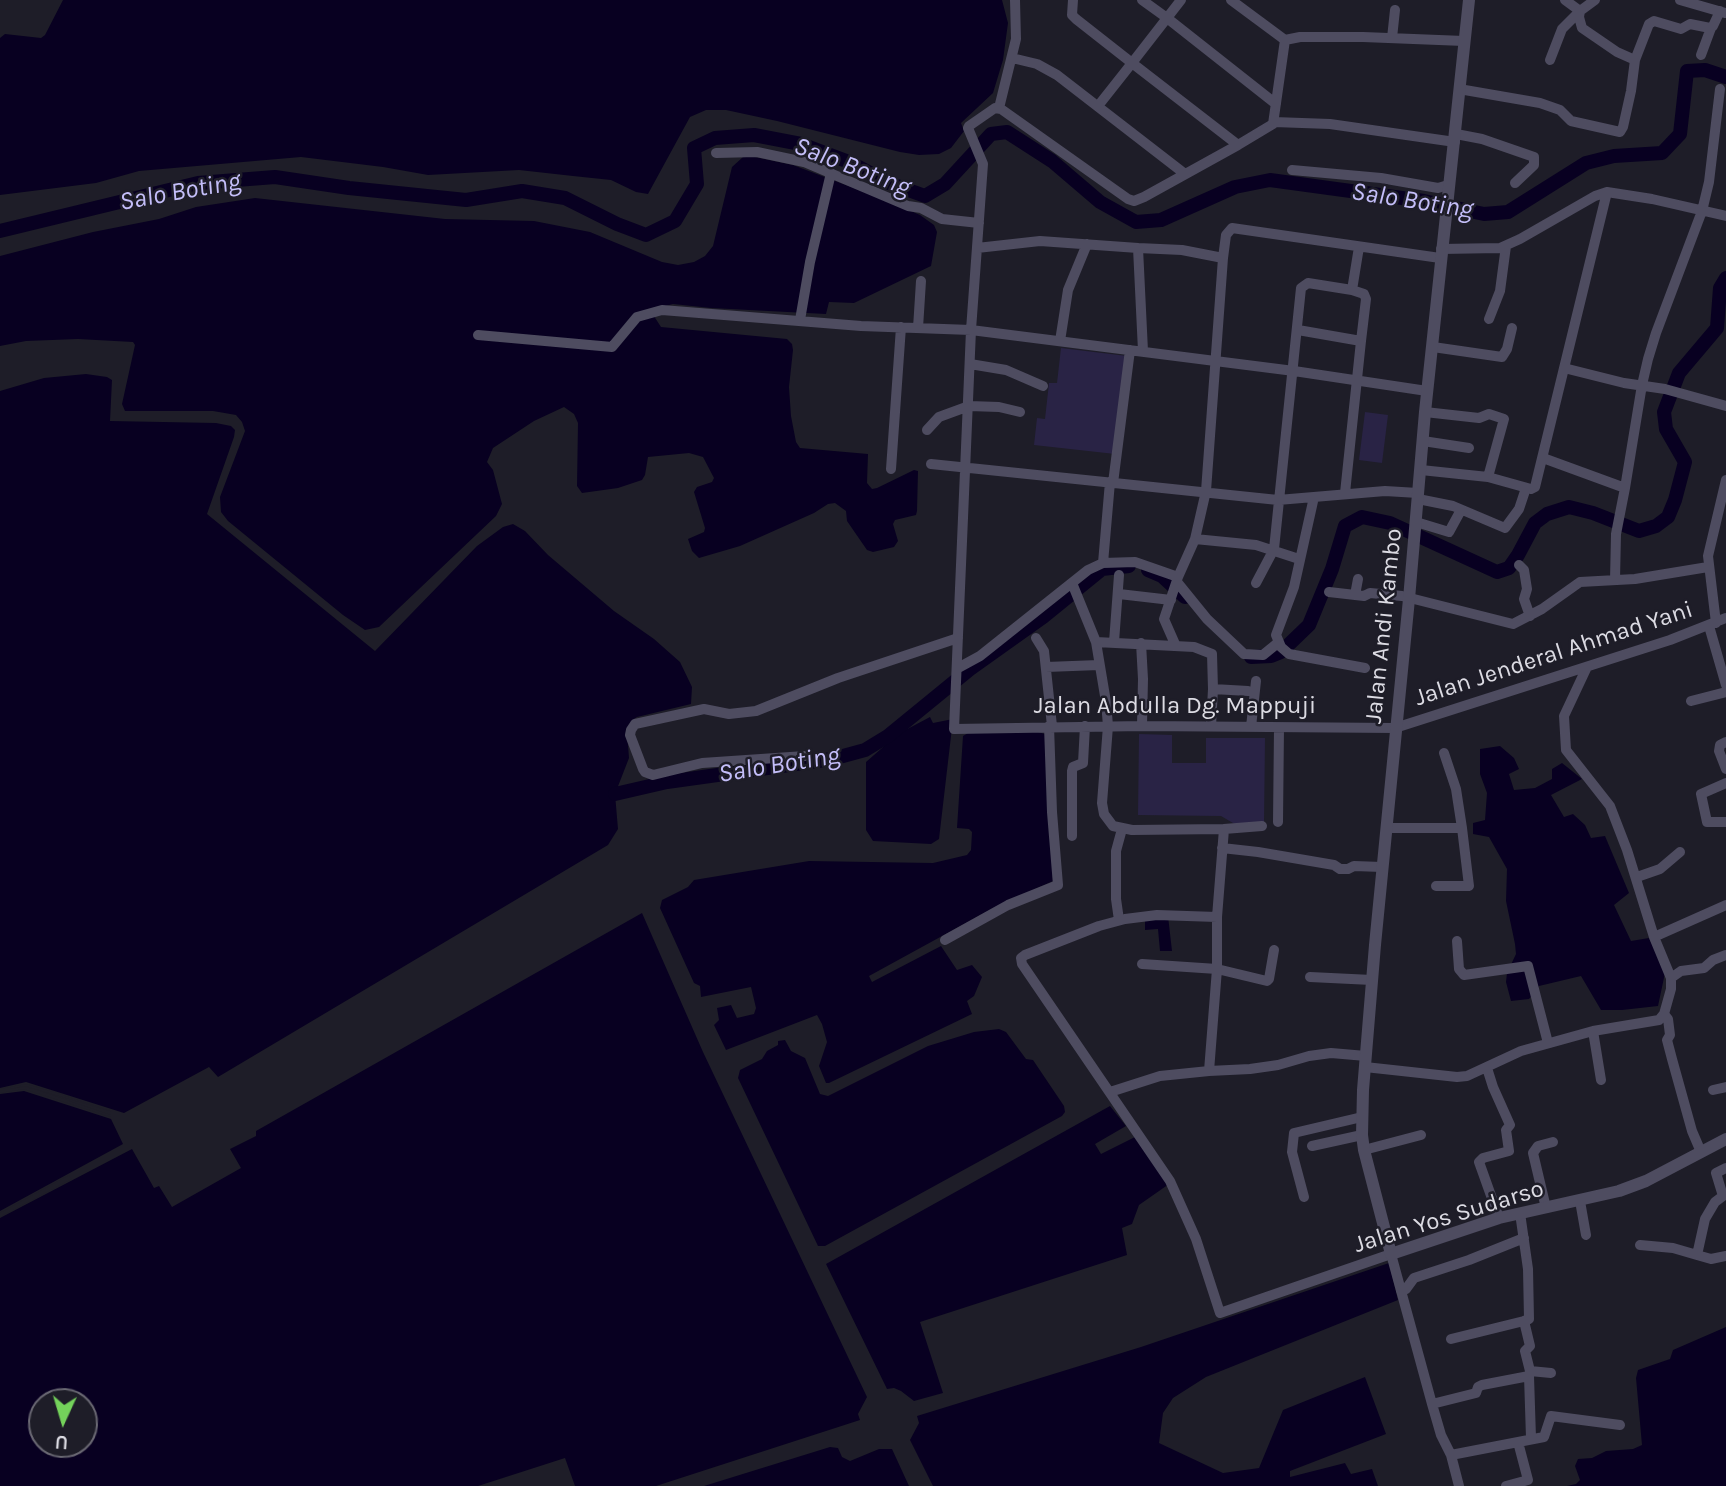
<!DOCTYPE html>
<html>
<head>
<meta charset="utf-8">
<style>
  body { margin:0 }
  #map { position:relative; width:1726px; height:1486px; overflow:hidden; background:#1e1d28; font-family:Karla,sans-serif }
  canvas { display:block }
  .north { position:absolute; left:28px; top:1388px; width:70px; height:70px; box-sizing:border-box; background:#1e1d28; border:2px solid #6a6973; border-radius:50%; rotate:184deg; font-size:19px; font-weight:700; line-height:28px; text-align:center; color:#dcdbe3 }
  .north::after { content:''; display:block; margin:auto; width:24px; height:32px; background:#74d25b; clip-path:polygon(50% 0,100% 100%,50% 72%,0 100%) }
</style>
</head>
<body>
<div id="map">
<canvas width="1726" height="1486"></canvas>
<div class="north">U</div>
</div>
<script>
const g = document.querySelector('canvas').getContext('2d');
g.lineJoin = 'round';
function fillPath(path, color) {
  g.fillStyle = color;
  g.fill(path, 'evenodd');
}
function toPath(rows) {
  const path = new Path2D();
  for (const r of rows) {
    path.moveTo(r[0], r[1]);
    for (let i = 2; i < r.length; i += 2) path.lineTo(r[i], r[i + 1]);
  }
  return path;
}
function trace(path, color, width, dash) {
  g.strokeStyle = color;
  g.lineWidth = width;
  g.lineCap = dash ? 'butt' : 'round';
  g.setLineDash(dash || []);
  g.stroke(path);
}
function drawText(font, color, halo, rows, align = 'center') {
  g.font = font + ' Karla,sans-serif';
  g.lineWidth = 5;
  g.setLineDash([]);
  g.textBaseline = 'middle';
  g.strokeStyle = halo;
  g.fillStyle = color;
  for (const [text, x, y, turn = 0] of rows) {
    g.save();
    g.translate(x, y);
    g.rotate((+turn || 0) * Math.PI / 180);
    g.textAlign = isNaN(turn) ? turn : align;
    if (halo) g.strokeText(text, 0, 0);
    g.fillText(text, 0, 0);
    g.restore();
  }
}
fillPath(toPath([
  [1061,348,1127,356,1115,454,1034,445,1037,418,1045,419,1049,383,1057,383],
  [1365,412,1388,415,1382,463,1359,460],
  [1139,734,1172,735,1172,763,1206,763,1206,738,1265,738,1264,823,1233,823,1221,816,1138,815]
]), '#292345');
fillPath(toPath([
  [63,0,1002,0,1008,23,1003,60,993,93,961,123,964,131,951,148,939,154,919,155,900,152,777,121,726,110,706,110,690,117,648,194,636,192,611,180,573,176,519,170,428,175,383,167,301,157,139,171,96,183,0,195,0,38,5,34,41,38,45,35],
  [750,156,793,165,888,201,920,215,934,225,937,232,931,266,854,303,829,302,826,314,711,308,673,304,650,310,661,327,787,339,792,344,793,350,789,387,791,416,796,442,800,448,868,454,867,483,872,489,877,488,914,470,918,471,917,511,916,515,895,520,893,524,898,541,894,547,873,552,867,550,847,521,846,511,835,503,828,504,814,513,740,546,699,558,692,551,688,539,704,532,705,528,694,492,697,487,712,482,714,478,703,457,689,453,648,457,645,475,642,480,618,488,582,493,577,486,578,423,574,414,564,407,534,421,493,448,487,462,493,470,502,504,496,516,379,627,365,630,343,615,228,521,221,512,220,497,245,431,242,422,236,415,213,411,125,411,122,404,135,345,133,342,78,339,26,341,0,346,0,256,93,232,159,219,196,207,255,198,445,219,534,221,590,232,662,262,678,265,694,262,705,256,713,246,732,167,743,157],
  [86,374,107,377,112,380,110,421,216,423,231,426,235,430,234,437,207,514,375,651,477,546,503,527,513,524,525,531,548,555,614,611,654,639,680,662,692,687,691,704,637,717,631,721,627,732,629,758,615,794,618,829,608,845,218,1077,209,1067,124,1113,26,1082,0,1088,0,391,44,378],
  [930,717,933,723,953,719,939,839,931,844,873,841,866,830,866,762,898,734],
  [1034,731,1045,734,1053,881,995,907,869,976,872,982,941,946,957,970,972,965,982,977,974,996,967,1001,972,1014,829,1083,826,1083,819,1066,827,1042,822,1024,817,1015,726,1050,714,1025,719,1020,717,1008,731,1005,737,1018,754,1014,756,1008,751,987,701,997,700,986,694,983,660,908,662,900,688,887,694,880,809,861,933,863,967,855,971,850,972,832,969,829,957,828,963,736,970,732],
  [1500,746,1514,758,1519,769,1509,774,1514,790,1535,788,1552,779,1552,769,1562,763,1582,779,1551,795,1564,817,1573,814,1585,825,1591,838,1605,836,1629,893,1614,905,1631,941,1649,938,1665,973,1658,1006,1622,1010,1601,1010,1581,976,1539,986,1529,999,1511,1001,1506,982,1507,973,1516,954,1515,944,1506,901,1507,869,1489,837,1473,834,1473,823,1485,820,1487,793,1480,774,1480,749],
  [642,913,703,1052,867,1397,858,1414,860,1420,656,1486,575,1486,565,1458,478,1486,0,1486,0,1218,132,1149,154,1188,159,1186,172,1207,241,1168,230,1149,256,1136,256,1131],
  [42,1402,84,1402,84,1444,42,1444],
  [1168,916,1172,951,1160,951,1158,929,1145,930,1145,921],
  [999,1029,1006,1032,1026,1059,1033,1060,1064,1106,1065,1112,1062,1116,825,1246,818,1246,738,1078,740,1070,762,1059,767,1051,778,1045,778,1041,785,1040,791,1051,805,1058,820,1094,828,1096,928,1046,974,1032],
  [24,1091,111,1119,123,1144,0,1211,0,1094],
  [1110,1106,1126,1126,1095,1144,1101,1154,1135,1137,1169,1184,1139,1205,1132,1224,1122,1228,1127,1255,920,1322,943,1393,914,1401,901,1391,894,1388,887,1389,826,1264],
  [1389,1263,1398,1300,1206,1377,1173,1398,1163,1413,1159,1443,1223,1473,1259,1468,1283,1410,1365,1377,1386,1434,1290,1471,1290,1477,1345,1463,1351,1474,1372,1469,1378,1486,933,1486,910,1440,919,1423,917,1416,1141,1347],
  [1726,1327,1726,1486,1567,1486,1576,1484,1580,1480,1575,1466,1578,1459,1592,1458,1606,1451,1633,1449,1642,1445,1636,1378,1638,1370,1670,1359,1673,1350],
  [830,1447,838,1448,842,1457,850,1461,879,1449,892,1449,909,1486,704,1486]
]), '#080021');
fillPath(toPath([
  [26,1084,57,1093,113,1112,25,1086,9,1089,24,1087,34,1089,111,1115,111,1117,24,1089,0,1093,0,1089],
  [69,1175,70,1177,56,1185,70,1177,72,1179,0,1217,0,1213]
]), '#1e1d28');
trace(toPath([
  [0,231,198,183,275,177,349,188,466,200,522,191,565,198,617,224,646,235,675,221,697,184,694,148,715,138,754,135,801,144,849,162,889,183,925,196,945,184,991,134,1007,132,1052,161,1100,202,1136,222,1161,220,1235,187,1270,180,1424,201,1484,214,1508,212,1586,163,1614,156,1662,153,1680,134,1687,71,1705,70,1726,77],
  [1148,570,1162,576,1185,597],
  [1251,657,1271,656,1281,652,1309,625,1332,569,1345,526,1362,517,1390,523,1497,572,1509,568,1518,555,1535,523,1547,514,1569,507,1593,513,1639,531,1656,526,1668,517,1675,500,1685,462,1666,429,1664,412,1679,373,1717,328,1720,288,1726,278],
  [615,794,667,782,832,759,865,750,888,736,970,669,1043,617,1102,569,1129,566]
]), '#080021', 14);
trace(toPath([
  [1073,0,1072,15,1076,19,1132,63,1098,106],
  [1142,0,1167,18,1181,0],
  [1231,0,1285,40],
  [1565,0,1580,11,1595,0],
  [1680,0,1725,13],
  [1392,38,1395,10],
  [1464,41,1363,37,1300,37,1285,40,1273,124,1238,145,1144,197,1134,201,1128,199,1001,109,995,108,969,126,968,128,983,164,971,330,954,729,1143,726,1395,728,1670,640,1726,618],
  [1701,55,1711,28],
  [1012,58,1037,64,1057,75,1185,174],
  [1550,60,1562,29,1580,11,1579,17,1582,28,1617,52,1635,60],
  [1459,89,1540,103,1560,110,1571,121,1620,132,1623,127,1631,91,1635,60,1649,24,1654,21,1681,29,1690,24,1710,28,1713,26,1720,11],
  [999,108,1016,39,1015,0],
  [1274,122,1330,124,1455,142],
  [1456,134,1482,139,1534,157,1534,165,1515,183],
  [1238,145,1132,63,1167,18,1276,104],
  [716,153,757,152,804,162,908,206,921,208,942,219,979,223],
  [1292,170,1381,178,1438,188,1448,185],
  [977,248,1040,241,1138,248],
  [1441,249,1500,248,1520,239,1595,196,1607,192,1652,199,1726,216],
  [1223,258,1226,235,1232,228,1440,258],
  [1352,290,1364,294,1366,299,1361,341],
  [1489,319,1500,291,1506,246],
  [800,320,810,262,831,173],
  [918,328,921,281],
  [1298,330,1361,341,1345,493],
  [478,335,612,347,637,317,662,310,861,326,971,330,1294,371,1427,391],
  [1060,341,1068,290,1087,244],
  [1433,347,1502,357,1507,349,1512,328],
  [1143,351,1138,248,1182,250,1223,258,1206,491,1195,539,1256,545,1299,559],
  [970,364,1006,370,1043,386],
  [1564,368,1624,383,1665,389,1726,406],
  [1425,412,1479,418,1489,414,1504,419,1488,477],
  [927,430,939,417,969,406,999,407,1020,412],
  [1423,441,1469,448],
  [1543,458,1625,488,1642,385,1648,359,1656,333,1702,211,1709,182,1720,89],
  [931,464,1278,500,1385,491,1418,493],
  [891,469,901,327],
  [1421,470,1488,477,1531,489,1535,487,1607,192],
  [1113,483,1130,350],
  [1314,497,1294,587,1276,635,1281,647,1289,654,1365,668],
  [1418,499,1453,506,1505,528,1519,509,1526,488],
  [1416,522,1449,532,1461,510],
  [1103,563,1110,482],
  [1519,565,1524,570,1527,589,1524,599,1530,616],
  [1615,580,1616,534,1625,488],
  [1177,582,1207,619,1244,654,1263,655,1279,642],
  [1072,583,1096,642,1106,702,1108,726,1102,803,1104,814,1113,826,1132,830,1224,829,1217,917],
  [1256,583,1274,549,1301,288,1308,283,1352,290,1359,247],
  [1329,592,1364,596,1370,593,1402,596,1513,624,1542,609,1580,582,1635,579,1708,567],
  [1119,594,1171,600],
  [1355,595,1358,579],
  [1716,623,1708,556,1726,480],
  [1709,626,1726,685],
  [1036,638,1044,651,1052,726],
  [1096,642,1194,647,1212,654,1213,689,1248,691],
  [1114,642,1119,575],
  [1141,643,1143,679,1142,726],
  [1175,644,1164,619,1178,577,1195,539],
  [1046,667,1099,665],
  [958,668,980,656,1088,570,1103,563,1135,562,1178,577],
  [1691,701,1726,692],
  [1211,726,1213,689],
  [1251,727,1256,681],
  [1726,742,1720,745,1719,751,1726,769],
  [1444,753,1456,789,1462,828],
  [805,756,702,763,653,775,645,772,643,769,630,735,631,730,635,724,704,709,729,714,756,711,838,678,958,638],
  [1726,783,1701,794,1707,822,1726,822],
  [1278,822,1279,728],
  [1386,828,1462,828,1469,886,1436,886],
  [1224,829,1262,826],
  [1072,836,1072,771,1073,767,1083,763,1085,726],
  [1222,848,1258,852,1334,865,1340,869,1348,869,1354,866,1382,867],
  [1637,877,1660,869,1680,852],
  [1119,920,1116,899,1116,851,1122,829],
  [1654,937,1726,905],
  [945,940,1008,905,1058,885,1052,812,1049,726],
  [1457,941,1459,969,1464,975,1528,966,1548,1043],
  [1142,964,1217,969,1267,981,1269,979,1274,950],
  [1310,977,1372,980],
  [1671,978,1681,971,1704,968,1713,960,1726,955],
  [1664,1014,1668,1019,1670,1035,1667,1040,1672,1059,1692,1131,1701,1152],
  [1593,1031,1601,1080],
  [1366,1056,1331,1053,1309,1056,1278,1065,1250,1069,1209,1071,1217,969,1217,917,1157,915,1125,919,1099,926,1025,955,1021,958,1022,964,1170,1181,1196,1239,1220,1313,1391,1254,1432,1404,1441,1435,1451,1455,1459,1486],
  [1365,1067,1457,1077,1467,1076,1521,1051,1593,1031,1659,1020,1664,1014,1671,989,1671,978,1654,937,1627,850,1610,806,1566,750,1564,716,1587,667],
  [1487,1068,1493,1087,1510,1125,1506,1130,1509,1151,1483,1158,1479,1162,1499,1218],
  [1713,1090,1726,1087],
  [1110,1092,1160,1076,1209,1071],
  [1312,1146,1362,1135],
  [1364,1150,1421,1135],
  [1726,1168,1716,1173,1723,1196,1715,1202,1705,1219,1697,1255,1711,1259,1726,1256],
  [1304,1197,1292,1152,1294,1133,1362,1117],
  [1580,1201,1586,1235],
  [1546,1208,1533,1153,1538,1146,1553,1142],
  [1520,1213,1528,1269,1529,1319,1524,1321,1530,1346,1525,1351,1530,1371],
  [1640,1245,1673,1248,1697,1255],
  [1401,1291,1406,1289,1414,1278,1469,1260,1524,1238],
  [1451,1339,1524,1321],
  [1529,1376,1531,1438],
  [1432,1404,1476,1393,1478,1387,1482,1385,1529,1376,1530,1371,1551,1373],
  [1451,1455,1544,1437,1551,1416,1620,1425],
  [1506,1486,1528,1480,1518,1442]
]), '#4e4c60', 10);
trace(toPath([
  [1469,0,1425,412,1409,599,1375,945,1363,1090,1362,1135,1364,1150,1391,1254,1499,1218,1619,1191,1646,1181,1726,1139]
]), '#4e4c60', 12);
drawText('24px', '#dcdbe3', '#1e1d28', [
  ["Jalan Andi Kambo",1384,626,-84],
  ["Jalan Jenderal Ahmad Yani",1554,654,-18],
  ["Jalan Abdulla Dg. Mappuji",1175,706],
  ["Jalan Yos Sudarso",1449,1217,-17]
]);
drawText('italic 26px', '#c4bef9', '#1e1d28', [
  ["Salo Boting",852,167,21],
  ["Salo Boting",180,192,-10],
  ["Salo Boting",1412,201,9],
  ["Salo Boting",779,765,-9]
]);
</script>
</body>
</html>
